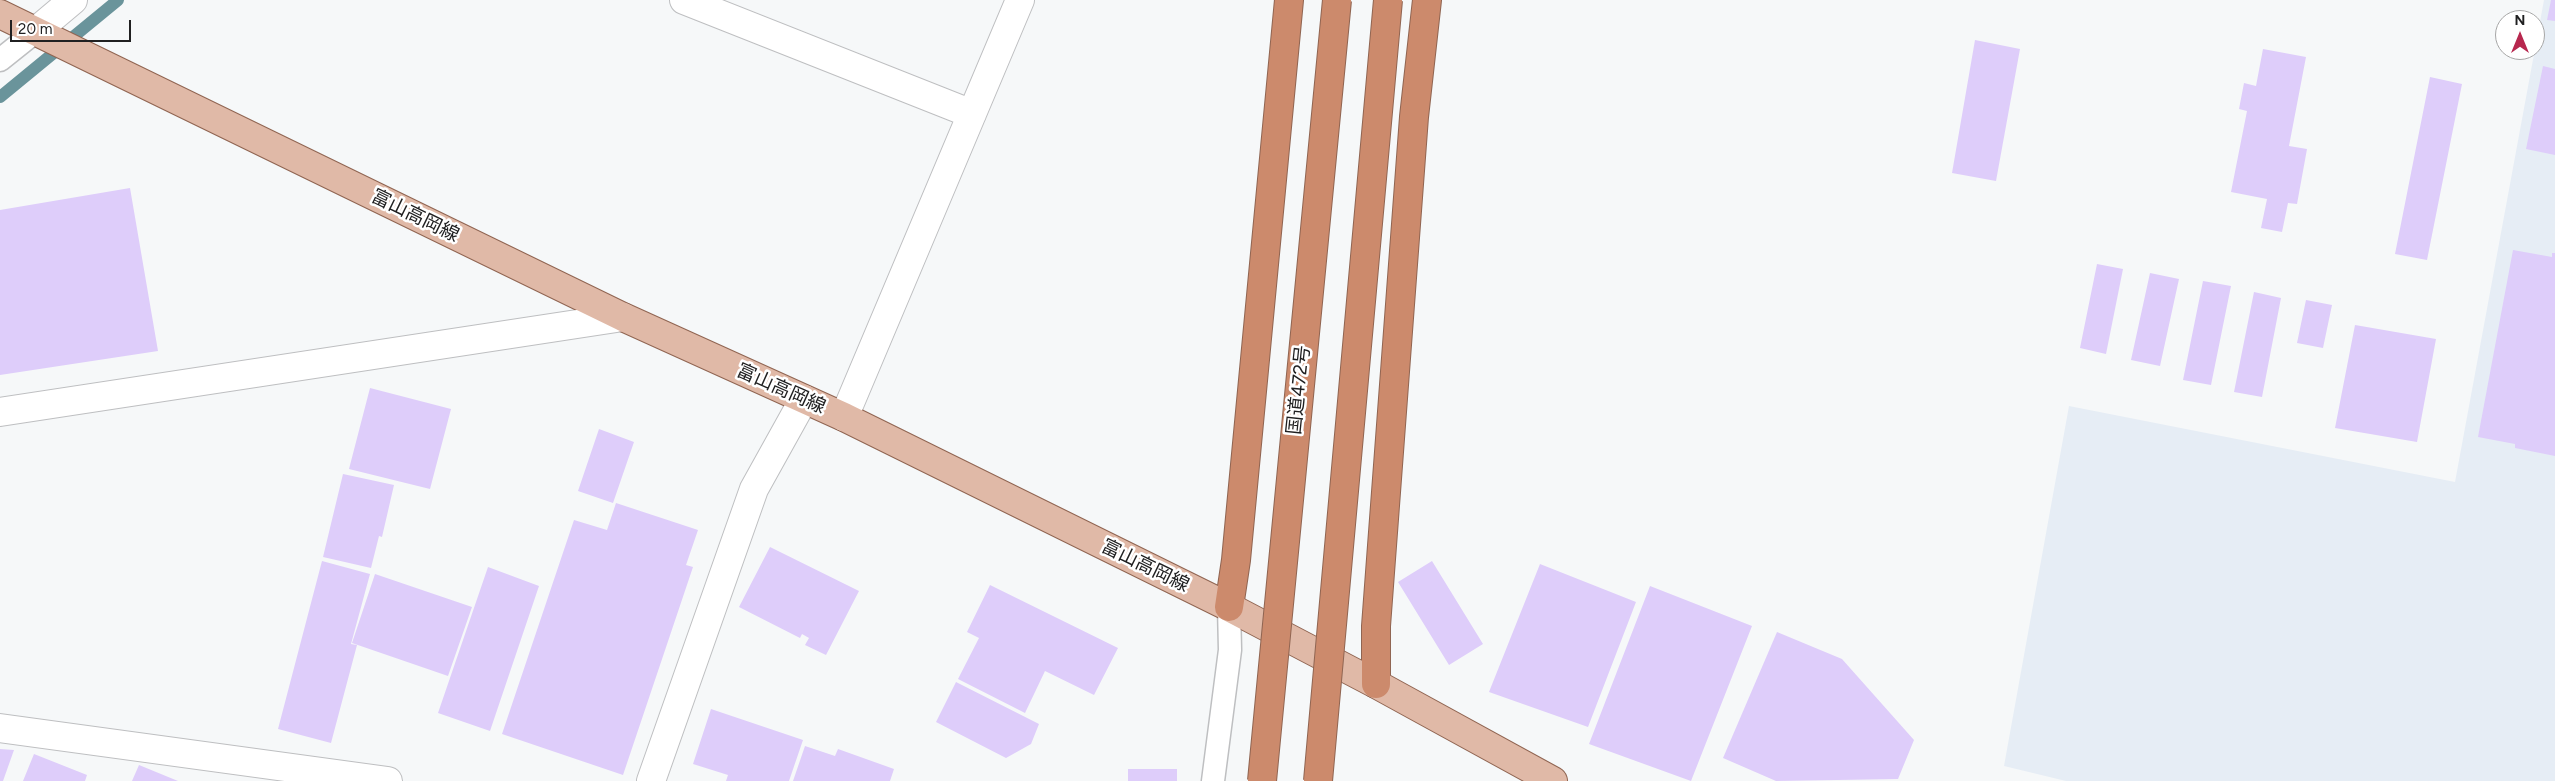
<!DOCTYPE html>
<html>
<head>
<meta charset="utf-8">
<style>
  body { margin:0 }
  #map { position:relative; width:2555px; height:781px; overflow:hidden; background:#f6f8f9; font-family:Figtree,sans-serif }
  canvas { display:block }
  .north { position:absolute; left:2495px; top:10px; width:50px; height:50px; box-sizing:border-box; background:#fff; border:1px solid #a6a6a6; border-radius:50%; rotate:0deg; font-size:14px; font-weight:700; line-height:20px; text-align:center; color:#202021 }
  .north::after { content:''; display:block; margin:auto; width:18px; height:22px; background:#b7274e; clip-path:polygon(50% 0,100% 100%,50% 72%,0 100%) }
  .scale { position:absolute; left:10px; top:20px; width:121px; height:22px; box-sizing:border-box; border:2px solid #202021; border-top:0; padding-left:6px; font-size:15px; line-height:18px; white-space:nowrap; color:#202021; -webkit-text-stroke:4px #fff; paint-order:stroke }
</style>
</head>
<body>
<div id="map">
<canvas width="2555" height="781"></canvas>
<div class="north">N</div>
<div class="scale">20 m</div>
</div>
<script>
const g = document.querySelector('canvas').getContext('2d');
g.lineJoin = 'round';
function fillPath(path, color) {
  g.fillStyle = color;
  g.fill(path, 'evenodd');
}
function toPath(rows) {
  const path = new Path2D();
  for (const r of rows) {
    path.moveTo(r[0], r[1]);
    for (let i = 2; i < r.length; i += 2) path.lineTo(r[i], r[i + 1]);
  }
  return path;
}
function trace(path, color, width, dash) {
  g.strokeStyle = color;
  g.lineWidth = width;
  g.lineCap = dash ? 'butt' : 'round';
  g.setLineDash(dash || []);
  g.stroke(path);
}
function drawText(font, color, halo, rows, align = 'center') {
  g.font = font + ' Figtree,"Noto Sans JP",sans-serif';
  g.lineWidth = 5;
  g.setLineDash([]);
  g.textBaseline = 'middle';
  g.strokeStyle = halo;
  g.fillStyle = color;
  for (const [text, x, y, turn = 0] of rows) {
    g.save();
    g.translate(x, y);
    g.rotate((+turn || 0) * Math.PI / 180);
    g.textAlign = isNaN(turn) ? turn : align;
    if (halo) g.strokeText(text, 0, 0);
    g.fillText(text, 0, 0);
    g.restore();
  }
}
fillPath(toPath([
  [2544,0,2555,0,2555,781,2066,781,2004,766,2069,406,2455,482]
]), '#e6edf5');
trace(toPath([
  [0,97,118,0]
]), '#6a949b', 12);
fillPath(toPath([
  [2551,0,2555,0,2555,21,2547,20],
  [1975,40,2020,49,1996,181,1952,173],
  [2263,49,2306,57,2289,146,2307,149,2297,204,2288,203,2282,232,2261,228,2267,199,2231,192,2247,111,2239,109,2244,83,2256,86],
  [2543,66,2555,69,2555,155,2526,149],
  [2430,77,2462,84,2427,260,2395,254],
  [130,188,158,351,0,375,0,210],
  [2513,250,2552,257,2552,253,2555,253,2555,456,2515,448,2515,444,2478,437],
  [2097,264,2123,269,2106,354,2080,348],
  [2150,273,2179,279,2160,366,2131,360],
  [2203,281,2231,286,2211,385,2183,380],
  [2254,292,2281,298,2262,397,2234,392],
  [2306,300,2332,305,2323,348,2297,343],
  [2355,325,2436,339,2417,442,2335,428],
  [370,388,451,409,430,489,349,469],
  [599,429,634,442,613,503,578,491],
  [343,474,394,485,382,537,379,536,371,568,323,557],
  [616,503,698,530,686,565,693,567,623,775,502,734,574,520,607,530],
  [770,547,859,591,826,655,805,645,809,638,802,634,800,638,739,607],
  [322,561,370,574,351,644,357,645,331,743,278,729],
  [1432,561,1483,644,1449,665,1398,582],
  [1540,564,1636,602,1588,727,1489,692],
  [488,567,539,586,490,731,438,713],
  [375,574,472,607,448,676,352,643],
  [990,585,1118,648,1094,695,1045,671,1025,713,958,679,979,638,967,632],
  [1650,586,1752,626,1691,781,1589,744],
  [1777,632,1842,659,1914,740,1898,779,1776,781,1723,758],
  [956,682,1039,724,1031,744,1006,758,936,722],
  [711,709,803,740,789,781,726,781,728,775,693,764],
  [805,746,835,756,838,749,894,769,890,781,793,781],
  [0,749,14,750,3,781,0,781],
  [34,754,87,775,85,781,23,781],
  [139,765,178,781,132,781],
  [1128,769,1177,769,1177,781,1128,781]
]), '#decdfa');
const lane = toPath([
  [0,60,35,32],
  [1213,781,1230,650,1229,607]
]);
const street = toPath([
  [684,0,972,114],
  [35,32,73,0],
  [0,412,623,317],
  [844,417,1020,0],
  [0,728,388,781],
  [651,781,754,489,804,399]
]);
const primary = toPath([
  [0,14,623,317,844,417,1229,607,1376,684,1553,781]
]);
const highway = toPath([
  [1229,607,1236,560,1289,0],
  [1376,684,1376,626,1414,117,1427,0]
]);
trace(lane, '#bebfc1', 25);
trace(street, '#bebfc1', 30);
trace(primary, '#906552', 30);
trace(highway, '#906552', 30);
trace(lane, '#fff', 22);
trace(street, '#fff', 28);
trace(primary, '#e0b9a7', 28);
trace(highway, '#cc8a6c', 28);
const highwayBridge = toPath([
  [1262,781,1337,0],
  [1318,781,1388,0]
]);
trace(highwayBridge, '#906552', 30, []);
trace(highwayBridge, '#cc8a6c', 28);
drawText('19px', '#202021', '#fff', [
  ["富山高岡線",415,216,26],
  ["富山高岡線",781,389,24],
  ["国道472号",1299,390,-84],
  ["富山高岡線",1145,566,26]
]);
</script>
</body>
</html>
